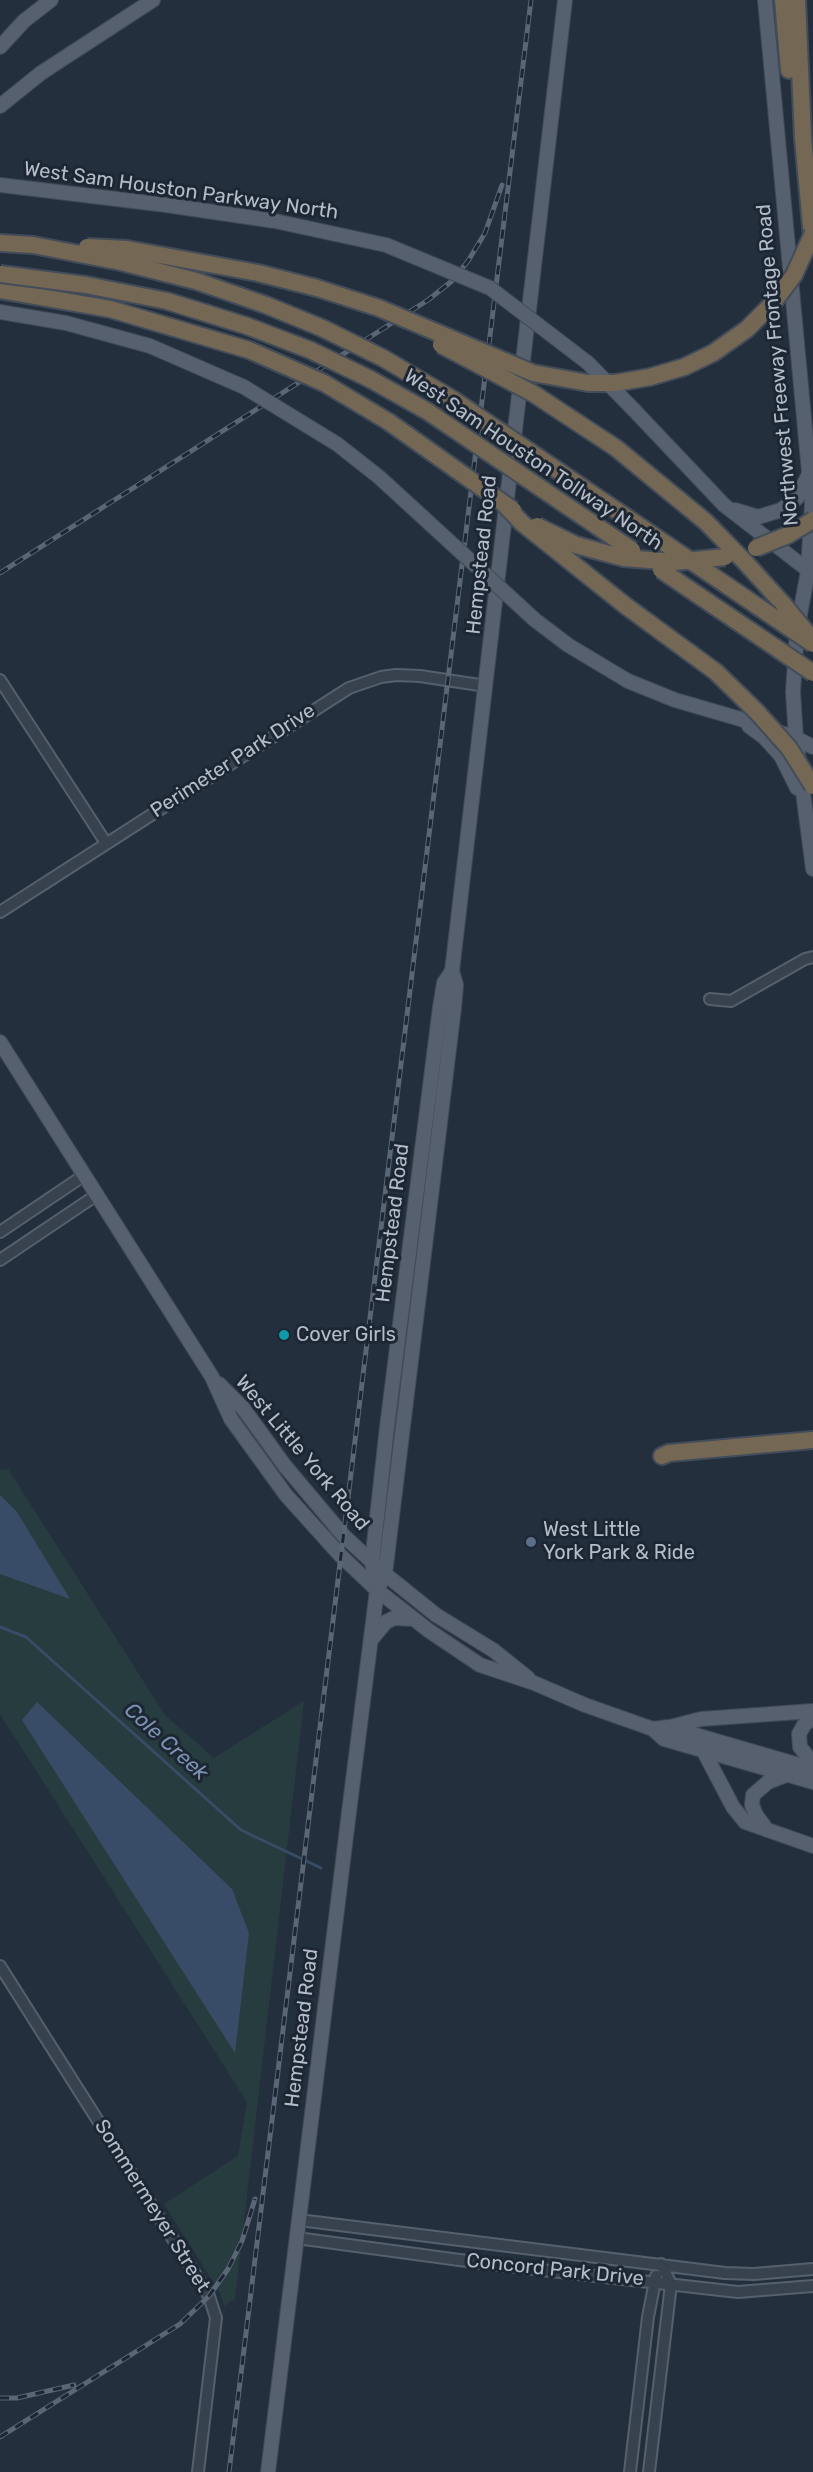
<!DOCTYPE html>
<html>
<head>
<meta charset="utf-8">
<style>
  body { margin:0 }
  canvas { display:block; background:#242f3e }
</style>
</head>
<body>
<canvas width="813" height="2472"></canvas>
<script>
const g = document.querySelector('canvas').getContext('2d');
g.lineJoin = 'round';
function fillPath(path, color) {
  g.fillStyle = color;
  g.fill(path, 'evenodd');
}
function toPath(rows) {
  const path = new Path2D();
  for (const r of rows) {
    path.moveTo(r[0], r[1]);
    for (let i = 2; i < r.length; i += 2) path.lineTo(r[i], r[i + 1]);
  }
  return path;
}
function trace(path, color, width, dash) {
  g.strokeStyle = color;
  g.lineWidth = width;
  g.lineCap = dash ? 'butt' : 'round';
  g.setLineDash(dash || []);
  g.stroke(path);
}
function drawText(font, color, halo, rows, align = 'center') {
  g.font = font + ' Rubik,sans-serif';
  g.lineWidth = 6;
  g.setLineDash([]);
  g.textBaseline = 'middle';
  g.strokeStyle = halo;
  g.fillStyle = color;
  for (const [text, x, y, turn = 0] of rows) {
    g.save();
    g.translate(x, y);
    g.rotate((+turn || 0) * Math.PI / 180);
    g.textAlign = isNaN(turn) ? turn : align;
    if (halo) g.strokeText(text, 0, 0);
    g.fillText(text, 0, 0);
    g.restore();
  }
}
fillPath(toPath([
  [8,1469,165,1715,214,1758,304,1701,235,2299,224,2306,220,2293,164,2204,238,2156,247,2102,0,1714,0,1470]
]), '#263c3f');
fillPath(toPath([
  [0,1495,17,1512,70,1599,0,1574],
  [37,1702,232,1889,249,1933,235,2053,22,1720]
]), '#394c67');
trace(toPath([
  [0,1627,26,1637,241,1830,321,1868]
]), '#394c67', 3);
const minor = toPath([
  [0,680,106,843],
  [0,912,349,688,381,677,396,675,420,676,486,686],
  [710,999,731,1001,805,959,813,957],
  [0,1232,83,1176],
  [0,1260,95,1196],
  [0,1966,209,2296,216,2318,198,2472],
  [299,2220,725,2273,754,2274,813,2269],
  [297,2238,489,2264,738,2292,813,2286],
  [630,2472,648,2317,656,2276],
  [649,2472,671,2284,661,2264]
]);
const major = toPath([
  [765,0,812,504,808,571,797,631,793,692,796,738,813,869],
  [0,47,24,21,51,0],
  [0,106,41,73,153,0],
  [0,185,166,205,275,221],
  [0,312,66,323,150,346],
  [634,410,724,505,813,574],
  [735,510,758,517,781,510,797,498,809,474],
  [628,681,675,700,737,718,796,738,813,747],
  [749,726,764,737,781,756,797,788],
  [0,1042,212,1377,231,1419,286,1495,340,1555,377,1590,428,1630,480,1665,534,1683,585,1705,653,1729,664,1739,813,1782],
  [219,1384,243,1408,285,1466,343,1535,385,1574,436,1615,493,1650,528,1678],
  [377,1590,372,1562,387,1427,440,1007,444,983,452,971],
  [371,1640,386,1622,394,1618,414,1619],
  [813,1718,804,1725,799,1734,800,1747,813,1763],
  [670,1727,701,1719,813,1711],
  [653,1729,668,1727,813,1769],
  [703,1750,733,1807,745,1822,813,1846],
  [767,1830,756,1815,752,1805,753,1795,768,1782,786,1775],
  [268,2472,349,1812,377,1590,385,1574,454,1008,456,985,452,971,565,0]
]);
const highway = toPath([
  [783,0,789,70],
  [797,0,803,138,813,247],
  [0,243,33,245],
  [0,290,110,309],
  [324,383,389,422],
  [746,563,784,605],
  [662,1456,669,1453,813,1440]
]);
trace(minor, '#565f6c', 14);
trace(major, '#414a57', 16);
trace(highway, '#434c59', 20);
trace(minor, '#38414e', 10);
trace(major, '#56606e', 14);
trace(highway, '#746855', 16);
const rail = toPath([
  [0,573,428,300,452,281,468,261,485,233,502,185],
  [0,2398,17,2398,74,2385],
  [0,2437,180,2324,209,2296,228,2269,242,2241,255,2199],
  [229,2472,531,0]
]);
trace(rail, '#5a6575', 5);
trace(rail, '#1d2633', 3, [9]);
const majorBridge = toPath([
  [275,221,386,245,490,288,588,363,634,410],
  [150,346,244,387,337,444,379,477,535,620,568,645,628,681]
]);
const highwayBridge = toPath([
  [33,245,121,262,196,281,266,305,322,328,383,358,454,400,813,644],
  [87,247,127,249,258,273,317,288,379,308,533,373,588,383,615,383,650,377,684,367,713,353,747,329,773,303,794,275,813,233],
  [0,274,86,285,167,301,247,326,310,350,370,379,427,411,632,550],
  [110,309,249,350,324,383],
  [441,345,534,394,616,448,706,522,746,563],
  [389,422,513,510],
  [504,504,522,523,626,606,716,672,757,712,789,748,813,786],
  [537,526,576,545,624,558,675,562,725,557],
  [756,548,788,535,813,520],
  [661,570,813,673],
  [784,605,807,633]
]);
trace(majorBridge, '#414a57', 16, []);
trace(highwayBridge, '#434c59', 20, []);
trace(majorBridge, '#56606e', 14);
trace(highwayBridge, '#746855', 16);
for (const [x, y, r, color] of [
  [284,1335,6,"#0f9aa8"],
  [531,1542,6,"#5c6f8a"]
]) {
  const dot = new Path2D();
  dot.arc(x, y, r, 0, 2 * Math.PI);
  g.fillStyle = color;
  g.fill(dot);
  trace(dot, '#1d2633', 2);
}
drawText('20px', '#b4bcc9', '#1d2633', [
  ["West Sam Houston Parkway North",181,191,8],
  ["Northwest Freeway Frontage Road",778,365,-95],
  ["West Sam Houston Tollway North",533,460,34],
  ["Hempstead Road",482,555,-84],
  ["Perimeter Park Drive",233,761,-33],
  ["Hempstead Road",393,1223,-83],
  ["West Little York Road",302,1453,50],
  ["Hempstead Road",302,2028,-83],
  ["Sommermeyer Street",152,2206,58],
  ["Concord Park Drive",555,2270,6]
]);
drawText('20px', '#b4bcc9', '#1d2633', [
  ["Cover Girls",296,1335],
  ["West Little",543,1530],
  ["York Park & Ride",543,1553]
], 'left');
drawText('italic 21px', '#7c92b1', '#1d2633', [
  ["Cole Creek",166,1742,42]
]);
</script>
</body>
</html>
